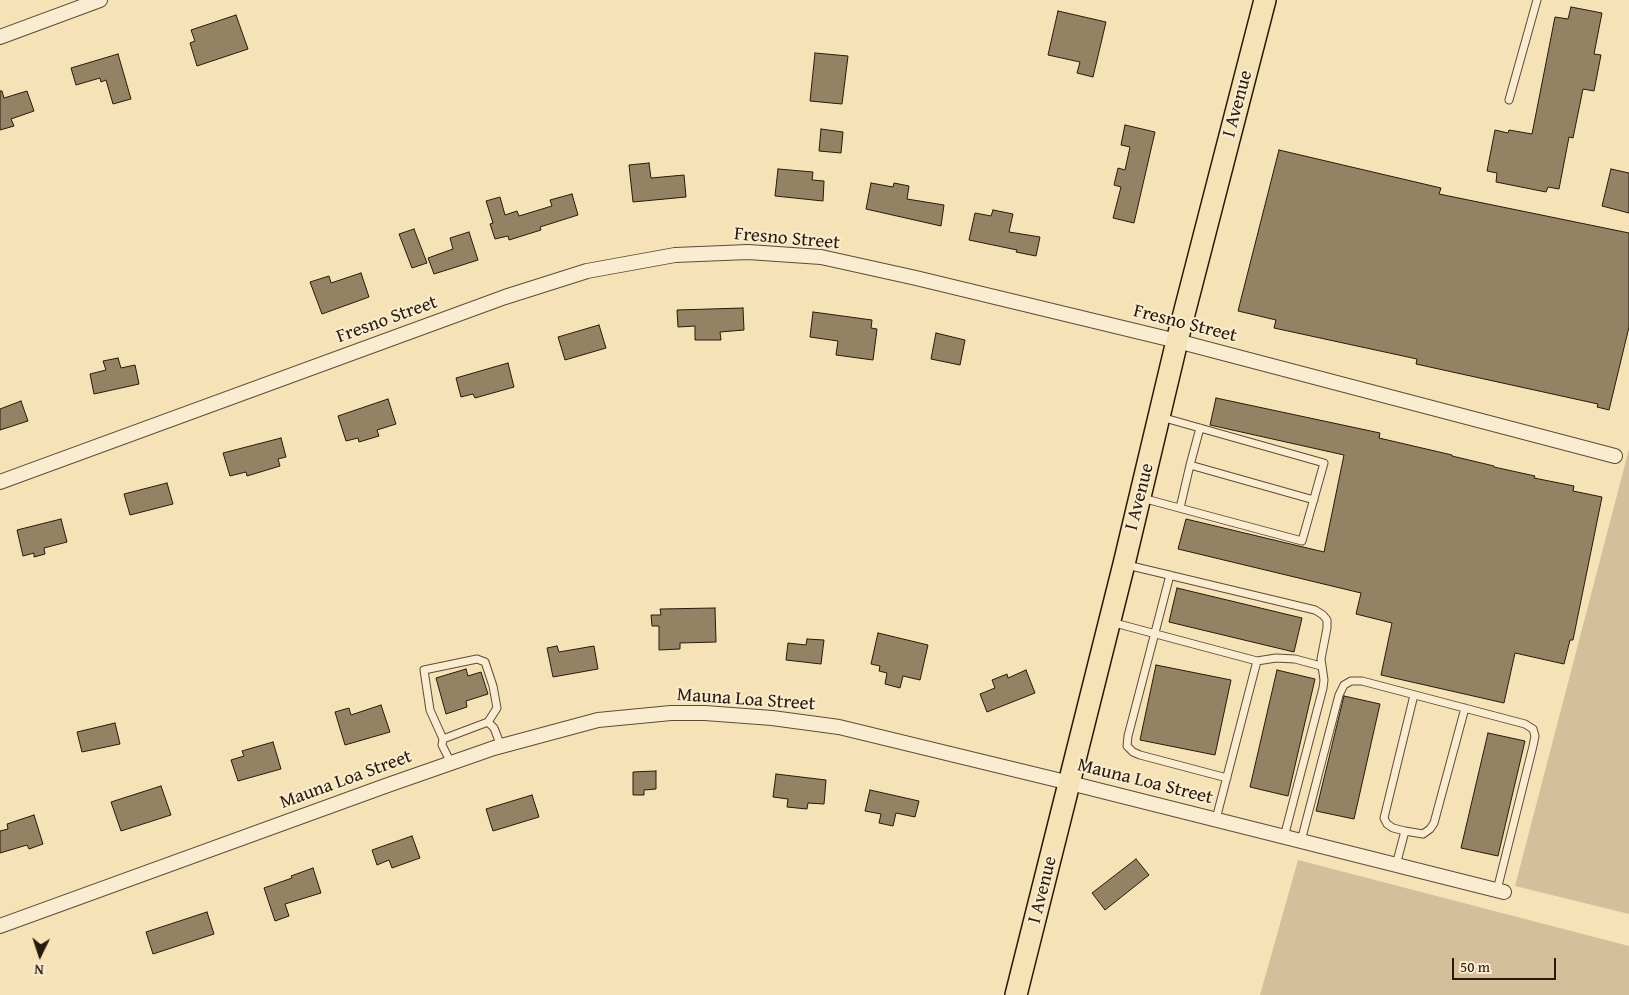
<!DOCTYPE html>
<html>
<head>
<meta charset="utf-8">
<style>
  body { margin:0 }
  #map { position:relative; width:1629px; height:995px; overflow:hidden; background:#f6e2b7; font-family:"Gentium Book Plus",serif }
  canvas { display:block }
  .north { position:absolute; left:15px; top:930px; width:50px; height:50px; -webkit-text-stroke:4px #f9ecd0; paint-order:stroke; rotate:184deg; font-size:14px; font-weight:700; line-height:20px; text-align:center; color:#281a0a }
  .north::after { content:''; display:block; margin:auto; width:18px; height:22px; background:#281a0a; clip-path:polygon(50% 0,100% 100%,50% 72%,0 100%) }
  .scale { position:absolute; left:1452px; top:958px; width:104px; height:22px; box-sizing:border-box; border:2px solid #281a0a; border-top:0; padding-left:6px; font-size:15px; line-height:18px; white-space:nowrap; color:#281a0a; -webkit-text-stroke:4px #f9ecd0; paint-order:stroke }
</style>
</head>
<body>
<div id="map">
<canvas width="1629" height="995"></canvas>
<div class="north">N</div>
<div class="scale">50 m</div>
</div>
<script>
const g = document.querySelector('canvas').getContext('2d');
g.lineJoin = 'round';
function fillPath(path, color) {
  g.fillStyle = color;
  g.fill(path, 'evenodd');
}
function toPath(rows) {
  const path = new Path2D();
  for (const r of rows) {
    path.moveTo(r[0], r[1]);
    for (let i = 2; i < r.length; i += 2) path.lineTo(r[i], r[i + 1]);
  }
  return path;
}
function trace(path, color, width, dash) {
  g.strokeStyle = color;
  g.lineWidth = width;
  g.lineCap = dash ? 'butt' : 'round';
  g.setLineDash(dash || []);
  g.stroke(path);
}
function drawText(font, color, halo, rows, align = 'center') {
  g.font = font + ' "Gentium Book Plus",serif';
  g.lineWidth = 4;
  g.setLineDash([]);
  g.textBaseline = 'middle';
  g.strokeStyle = halo;
  g.fillStyle = color;
  for (const [text, x, y, turn = 0] of rows) {
    g.save();
    g.translate(x, y);
    g.rotate((+turn || 0) * Math.PI / 180);
    g.textAlign = isNaN(turn) ? turn : align;
    if (halo) g.strokeText(text, 0, 0);
    g.fillText(text, 0, 0);
    g.restore();
  }
}
fillPath(toPath([
  [1629,449,1629,914,1515,886],
  [1298,860,1629,946,1629,995,1260,995]
]), '#d3c09a');
const building = toPath([
  [1571,7,1602,13,1594,54,1601,55,1594,91,1583,89,1573,138,1569,137,1559,189,1548,187,1546,192,1496,182,1497,173,1487,171,1495,130,1508,133,1509,130,1532,134,1555,17,1568,19,1571,7],
  [1058,11,1106,22,1093,77,1077,73,1080,62,1048,55,1058,11],
  [236,15,248,49,197,66,190,43,195,41,191,30,236,15],
  [815,53,848,56,842,104,810,101,815,53],
  [118,54,131,99,113,104,106,80,101,82,100,78,76,85,71,68,118,54],
  [0,91,2,91,4,98,27,91,34,111,11,119,14,126,0,130,0,91],
  [1125,125,1155,132,1134,223,1113,218,1121,187,1114,185,1118,168,1125,170,1130,147,1121,145,1125,125],
  [821,129,843,132,841,153,819,151,821,129],
  [1279,150,1441,188,1439,194,1629,233,1629,327,1609,410,1597,407,1598,404,1416,364,1417,359,1274,328,1276,320,1238,311,1279,150],
  [649,163,651,178,684,175,686,197,633,202,629,165,649,163],
  [778,169,813,172,812,180,824,181,823,201,775,196,778,169],
  [1611,169,1629,173,1629,213,1602,206,1611,169],
  [871,183,893,187,894,183,909,186,907,199,944,205,941,226,866,209,871,183],
  [572,194,578,215,540,227,541,230,509,240,508,236,495,239,490,224,493,223,486,201,500,197,505,215,517,211,519,216,552,206,550,200,572,194],
  [993,210,1013,214,1009,232,1040,237,1036,256,1016,252,1017,250,969,240,975,213,991,216,993,210],
  [414,229,427,263,412,268,399,234,414,229],
  [469,232,478,260,434,274,428,258,453,249,450,238,469,232],
  [361,273,369,297,322,314,310,282,329,276,331,283,361,273],
  [743,308,744,330,720,332,721,340,695,340,695,326,678,327,677,310,743,308],
  [813,312,872,320,871,328,877,329,873,360,836,355,838,341,810,337,813,312],
  [599,325,606,348,565,360,558,337,599,325],
  [936,333,965,340,960,365,931,359,936,333],
  [118,358,121,368,135,365,139,384,94,394,90,374,106,370,103,361,118,358],
  [508,363,514,387,475,398,473,394,461,397,456,378,508,363],
  [1216,398,1380,433,1379,438,1452,455,1452,456,1494,466,1494,467,1535,476,1534,478,1574,486,1573,491,1602,497,1573,640,1570,640,1564,664,1515,653,1504,703,1381,675,1392,623,1356,614,1361,593,1178,549,1186,519,1324,552,1344,455,1210,425,1216,398],
  [388,399,396,424,377,430,379,436,359,442,358,438,346,441,338,416,388,399],
  [21,401,28,421,0,430,0,409,21,401],
  [281,438,286,457,278,459,280,466,247,476,246,472,230,476,223,453,281,438],
  [167,483,173,504,130,515,124,494,167,483],
  [61,519,67,542,44,548,45,554,34,557,34,553,23,556,17,530,61,519],
  [1177,588,1302,618,1294,652,1169,622,1177,588],
  [715,608,716,642,680,643,680,649,659,650,659,626,652,626,651,615,661,615,660,609,715,608],
  [878,633,928,645,920,680,903,676,900,688,885,684,887,673,879,671,880,666,871,664,878,633],
  [807,639,824,640,821,664,786,660,788,643,806,645,807,639],
  [557,646,559,652,594,646,598,669,553,677,547,648,557,646],
  [1156,665,1231,680,1215,755,1140,740,1156,665],
  [466,669,468,676,481,672,488,694,466,701,467,707,446,714,436,678,466,669],
  [1026,670,1035,693,987,712,980,694,995,688,992,680,1007,674,1008,678,1026,670],
  [1277,670,1315,679,1288,796,1250,787,1277,670],
  [1344,696,1380,704,1354,819,1316,811,1344,696],
  [381,705,390,732,345,745,335,712,349,708,351,715,381,705],
  [115,723,120,744,82,752,77,732,115,723],
  [1488,733,1525,741,1498,856,1461,848,1488,733],
  [273,742,281,769,238,781,231,760,244,756,242,751,273,742],
  [656,771,656,789,644,790,644,795,633,795,633,772,656,771],
  [776,774,826,780,824,804,808,803,807,809,787,807,788,799,773,797,776,774],
  [161,786,171,815,121,831,111,802,161,786],
  [870,790,919,801,915,817,896,813,893,826,879,823,881,814,865,811,870,790],
  [532,795,539,817,493,831,486,809,532,795],
  [34,815,43,844,29,849,27,845,0,853,0,831,8,829,7,824,34,815],
  [412,836,420,858,392,868,389,860,377,865,372,850,412,836],
  [1136,859,1149,875,1105,910,1092,893,1136,859],
  [313,868,321,893,285,904,289,916,275,921,264,888,292,878,291,876,313,868],
  [207,912,214,934,153,954,146,932,207,912]
]);
fillPath(building, '#938264');
trace(building, '#281a0a', 1);
const service = toPath([
  [1509,100,1537,0],
  [1190,465,1200,428],
  [1142,498,1302,541,1324,463,1161,417],
  [1180,508,1190,465,1314,500],
  [1127,565,1315,610,1323,615,1327,620,1327,628,1321,659,1324,680,1323,688,1284,837],
  [1170,575,1128,736,1127,746,1133,752,1140,755,1227,778],
  [1111,622,1257,661,1216,819],
  [1257,661,1276,658,1295,659,1321,666],
  [443,739,430,710,424,670,477,659,485,662,493,686,497,708,488,722],
  [451,763,442,745,443,739,488,722,494,728,501,746],
  [1405,831,1393,828,1387,824,1384,818,1414,695],
  [1301,841,1339,695,1344,685,1351,681,1362,681,1525,724,1533,729,1535,736,1533,746,1497,890],
  [1396,865,1405,831,1423,834,1430,829,1434,823,1465,708]
]);
const minor = toPath([
  [0,37,100,0],
  [0,482,505,297,587,271,675,255,748,252,821,257,916,278,1177,341,1615,456],
  [0,926,388,785,494,748,598,720,671,713,705,713,772,718,839,727,1070,783,1504,892]
]);
const primary = toPath([
  [1016,995,1124,564,1177,341,1265,0]
]);
trace(service, '#5c4c35', 9);
trace(minor, '#5c4c35', 16);
trace(primary, '#281a0a', 24);
trace(service, '#f9ecd0', 7);
trace(minor, '#f9ecd0', 14);
trace(primary, '#f6e2b7', 21);
drawText('19px', '#281a0a', '#f9ecd0', [
  ["I Avenue",1238,104,-75],
  ["Fresno Street",787,239,5],
  ["Fresno Street",387,320,-20],
  ["Fresno Street",1185,324,14],
  ["I Avenue",1140,497,-76],
  ["Mauna Loa Street",746,700,4],
  ["Mauna Loa Street",346,780,-20],
  ["Mauna Loa Street",1145,782,14],
  ["I Avenue",1043,890,-76]
]);
</script>
</body>
</html>
